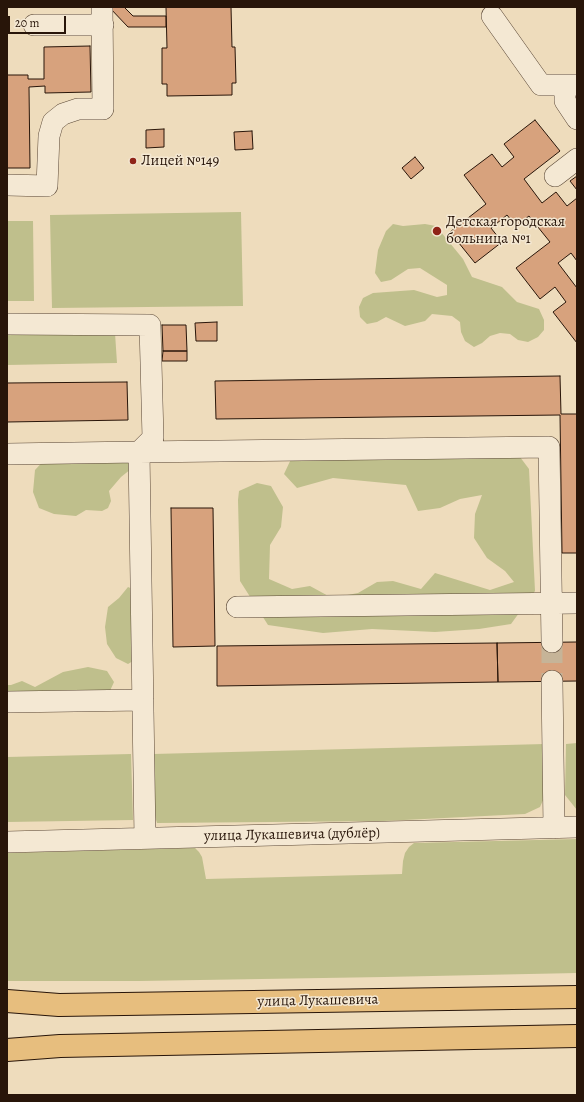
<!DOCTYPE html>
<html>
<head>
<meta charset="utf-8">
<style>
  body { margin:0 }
  #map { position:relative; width:584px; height:1102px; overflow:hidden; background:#eedcbc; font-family:Alegreya,serif }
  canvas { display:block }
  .frame { position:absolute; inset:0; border:8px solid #281509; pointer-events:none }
  .scale { position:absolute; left:8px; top:16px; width:58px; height:18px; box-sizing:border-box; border:2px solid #281509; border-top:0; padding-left:5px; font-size:12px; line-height:14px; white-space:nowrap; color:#281509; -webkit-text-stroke:3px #f4e8d3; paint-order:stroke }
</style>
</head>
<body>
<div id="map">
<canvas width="584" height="1102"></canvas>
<div class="frame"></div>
<div class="scale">20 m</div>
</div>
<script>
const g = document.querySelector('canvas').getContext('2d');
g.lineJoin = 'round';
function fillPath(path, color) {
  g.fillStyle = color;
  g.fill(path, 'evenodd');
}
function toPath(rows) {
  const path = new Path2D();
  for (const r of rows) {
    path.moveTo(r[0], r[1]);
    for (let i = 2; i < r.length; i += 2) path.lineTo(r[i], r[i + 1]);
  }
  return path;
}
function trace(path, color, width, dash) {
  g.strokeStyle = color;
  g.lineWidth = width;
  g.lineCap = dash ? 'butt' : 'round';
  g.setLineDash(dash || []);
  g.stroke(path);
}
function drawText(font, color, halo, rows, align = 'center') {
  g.font = font + ' Alegreya,serif';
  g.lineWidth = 3;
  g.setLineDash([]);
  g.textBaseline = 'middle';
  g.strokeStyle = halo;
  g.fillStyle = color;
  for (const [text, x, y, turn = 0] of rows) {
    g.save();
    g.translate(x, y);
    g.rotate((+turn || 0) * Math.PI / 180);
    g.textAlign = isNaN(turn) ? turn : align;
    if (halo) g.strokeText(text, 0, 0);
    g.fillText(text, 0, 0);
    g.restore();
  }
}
fillPath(toPath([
  [241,212,243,306,52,308,50,215],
  [7,221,33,221,34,301,7,301],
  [393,224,403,226,425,224,436,226,463,259,472,277,502,287,517,302,539,309,544,320,544,330,538,337,528,342,518,340,510,334,500,333,490,336,482,343,474,347,465,341,461,332,460,322,452,316,432,314,425,321,405,326,386,317,377,322,367,324,360,317,359,307,363,298,373,293,414,290,437,297,447,295,447,285,420,268,408,269,391,280,381,282,375,273,378,250,386,231],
  [7,332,115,333,117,363,7,365],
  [517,453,529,469,535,591,511,624,479,629,435,632,372,629,323,633,268,625,240,581,238,500,239,491,257,483,271,486,283,507,281,527,270,545,269,579,292,589,310,586,332,598,358,593,377,582,393,581,421,589,435,573,490,590,514,582,505,571,487,558,474,538,475,514,482,495,460,499,440,508,418,511,406,485,333,478,297,488,284,474,292,457],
  [48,456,134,458,131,469,121,477,109,491,111,501,108,508,102,511,86,510,76,516,54,514,39,508,33,492,35,470],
  [128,587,137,591,138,658,128,664,116,658,107,644,105,627,108,607,119,598],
  [88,667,107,671,114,682,109,693,7,694,7,685,11,685,22,681,35,687,63,672],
  [577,743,577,810,565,795,566,744],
  [545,744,544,798,540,807,525,814,384,821,157,823,154,813,153,754],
  [131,754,133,820,7,822,7,757],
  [577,839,577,973,384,977,139,981,7,981,7,853,195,848,199,852,202,857,206,879,402,874,403,861,405,853,409,847,414,843]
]), '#bfbf8c');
const building = toPath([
  [109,7,124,7,133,16,166,16,166,27,128,27,109,7],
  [166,7,231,7,232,47,235,47,236,83,232,83,232,95,167,96,167,84,162,84,162,48,167,48,166,7],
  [90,46,91,92,45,93,45,86,29,87,30,168,7,168,7,75,28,75,28,79,44,79,44,47,90,46],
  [535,120,560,151,524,179,542,203,556,192,567,206,577,198,577,261,571,253,558,263,577,288,577,343,553,312,566,302,555,287,540,299,516,268,550,242,529,216,516,226,507,215,491,228,502,242,475,263,450,232,486,204,464,175,492,154,502,167,514,157,504,144,535,120],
  [164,129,164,147,146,148,146,130,164,129],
  [252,131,253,149,235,150,234,132,252,131],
  [415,157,424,168,411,179,402,168,415,157],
  [577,176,577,190,570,181,577,176],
  [217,322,217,341,196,341,195,323,217,322],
  [162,325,186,325,187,351,163,351,162,325],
  [163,351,187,351,187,361,162,361,163,351],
  [560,376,561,414,577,414,577,553,562,553,560,415,216,419,215,381,560,376],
  [127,382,128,420,7,422,7,383,127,382],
  [171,508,213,508,215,646,173,647,171,508],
  [577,642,577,681,498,682,497,643,577,642],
  [497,643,498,682,217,686,217,646,497,643]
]);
fillPath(building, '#d7a27d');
trace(building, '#281509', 1);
trace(toPath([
  [552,642,552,681]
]), '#c6b498', 21, [21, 10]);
const minor = toPath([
  [492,16,541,85,577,85],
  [34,25,103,25],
  [565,85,565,101,577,119],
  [555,176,577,159],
  [7,185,47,186,49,136,53,122,63,114,78,109,103,109,102,7],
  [7,324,150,325,153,438,139,452],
  [139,452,549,447,552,642],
  [7,454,139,452,145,838],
  [237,607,577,603],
  [552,681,554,828],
  [7,702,143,700],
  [7,842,577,827]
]);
const major = toPath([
  [7,1001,59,1005,577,997],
  [7,1050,60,1046,577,1036]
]);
trace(minor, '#5a4736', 22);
trace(major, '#281509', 24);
trace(minor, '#f4e8d3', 21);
trace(major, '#e7be7e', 22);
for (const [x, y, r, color] of [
  [133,161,4,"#8f2418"],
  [437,231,5,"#8f2418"]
]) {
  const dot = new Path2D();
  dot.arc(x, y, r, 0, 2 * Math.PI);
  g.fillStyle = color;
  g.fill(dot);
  trace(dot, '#f4e8d3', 1.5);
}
drawText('15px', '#281509', '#f4e8d3', [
  ["Лицей №149",141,161],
  ["Детская городская",446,222],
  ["больница №1",446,239]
], 'left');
drawText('15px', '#281509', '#f4e8d3', [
  ["улица Лукашевича (дублёр)",292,835,-1],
  ["улица Лукашевича",318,1001,-1]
]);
</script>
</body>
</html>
